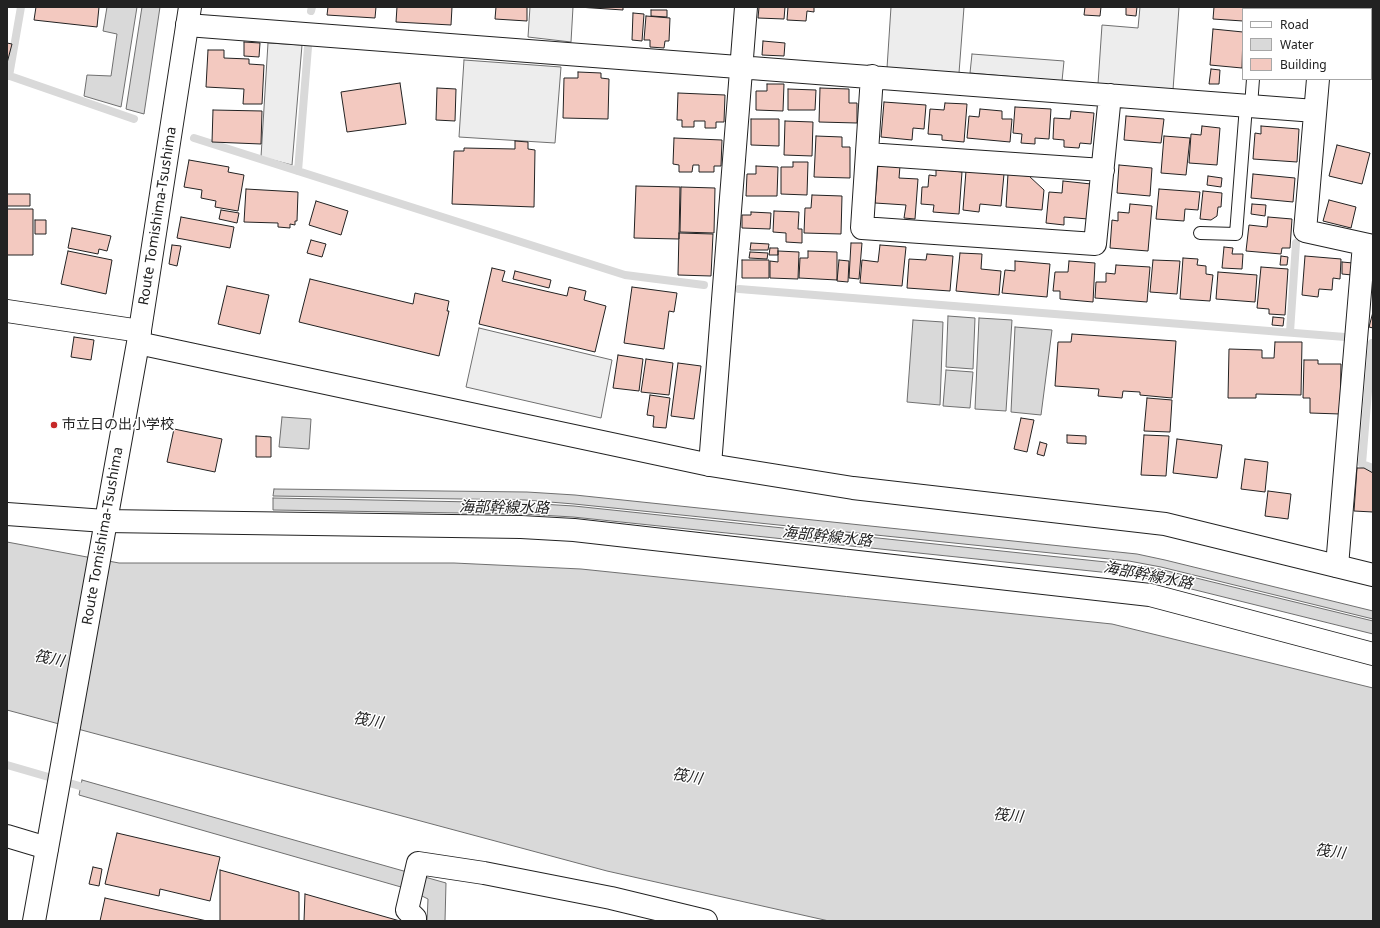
<!DOCTYPE html>
<html>
<head>
<meta charset="utf-8">
<style>
  body { margin:0 }
  #map { position:relative; width:1380px; height:928px; overflow:hidden; background:#fff; font-family:"Noto Sans",sans-serif }
  canvas { display:block }
  .frame { position:absolute; inset:0; border:8px solid #222; pointer-events:none }
  .legend { position:absolute; left:1242px; top:8px; width:130px; height:72px; box-sizing:border-box; background:#fff; border:1px solid #a7a7a7; margin:0; padding:5px 7px; list-style:none; font-size:12px; color:#222 }
  .legend li { display:flex; align-items:center; gap:8px; height:20px }
  .legend b { width:20px; border:1px solid #a7a7a7 }
</style>
</head>
<body>
<div id="map">
<canvas width="1380" height="928"></canvas>
<div class="frame"></div>
<ul class="legend">
<li><b style="height:5px;background:#fff"></b>Road</li>
<li><b style="height:11px;background:#d9d9d9"></b>Water</li>
<li><b style="height:11px;background:#f3c9c0"></b>Building</li>
</ul>
</div>
<script>
const g = document.querySelector('canvas').getContext('2d');
g.lineJoin = 'round';
function fillPath(path, color) {
  g.fillStyle = color;
  g.fill(path, 'evenodd');
}
function toPath(rows) {
  const path = new Path2D();
  for (const r of rows) {
    path.moveTo(r[0], r[1]);
    for (let i = 2; i < r.length; i += 2) path.lineTo(r[i], r[i + 1]);
  }
  return path;
}
function trace(path, color, width, dash) {
  g.strokeStyle = color;
  g.lineWidth = width;
  g.lineCap = dash ? 'butt' : 'round';
  g.setLineDash(dash || []);
  g.stroke(path);
}
function drawText(font, color, halo, rows, align = 'center') {
  g.font = font + ' "Noto Sans","Noto Sans JP",sans-serif';
  g.lineWidth = 3;
  g.setLineDash([]);
  g.textBaseline = 'middle';
  g.strokeStyle = halo;
  g.fillStyle = color;
  for (const [text, x, y, turn = 0] of rows) {
    g.save();
    g.translate(x, y);
    g.rotate((+turn || 0) * Math.PI / 180);
    g.textAlign = isNaN(turn) ? turn : align;
    if (halo) g.strokeText(text, 0, 0);
    g.fillText(text, 0, 0);
    g.restore();
  }
}
const parking = toPath([
  [530,7,573,7,571,42,528,37,530,7],
  [891,7,964,7,959,73,887,68,891,7],
  [1140,7,1179,7,1173,90,1098,84,1102,25,1138,28,1140,7],
  [268,43,302,45,292,165,261,157,268,43],
  [972,54,1064,61,1062,81,970,73,972,54],
  [464,60,561,67,555,143,459,137,464,60],
  [479,328,612,360,601,418,466,387,479,328]
]);
fillPath(parking, '#ededed');
trace(parking, '#6f6f6f', 1);
const water = toPath([
  [107,7,137,7,121,107,84,96,87,75,111,76,117,34,103,31,107,7],
  [142,7,160,7,144,114,126,109,142,7],
  [948,316,975,318,973,369,946,367,948,316],
  [979,318,1012,320,1006,411,975,409,979,318],
  [913,320,943,322,940,405,907,402,913,320],
  [1015,327,1052,330,1041,415,1011,412,1015,327],
  [946,370,973,372,970,408,943,406,946,370],
  [282,417,311,419,309,449,279,447,282,417],
  [274,489,527,492,575,495,1137,554,1165,560,1373,611,1373,619,1161,567,1129,561,574,504,525,500,273,496,274,489],
  [273,498,524,503,574,506,1125,564,1159,569,1373,621,1373,634,1155,580,1120,574,573,517,523,514,273,510,273,498],
  [7,542,119,563,454,563,581,569,1112,624,1373,688,1373,921,829,921,607,871,7,710,7,542],
  [82,780,446,883,445,921,427,921,428,899,408,889,79,795,82,780]
]);
fillPath(water, '#d9d9d9');
trace(water, '#6f6f6f', 1);
trace(toPath([
  [311,11,312,7],
  [1371,17,1373,17],
  [7,75,134,119],
  [9,76,21,7],
  [194,138,625,275,704,285],
  [298,171,308,47],
  [739,289,1345,337],
  [1290,332,1296,243],
  [1372,343,1362,464,1373,468],
  [7,765,90,789]
]), '#d9d9d9', 8);
const building = toPath([
  [36,7,99,7,97,27,34,20,36,7],
  [328,7,376,7,375,18,327,15,328,7],
  [397,7,452,7,451,25,396,22,397,7],
  [496,7,527,7,527,21,495,19,496,7],
  [578,7,623,7,623,10,578,7],
  [759,7,785,7,784,19,758,18,759,7],
  [788,7,814,7,814,12,807,11,806,21,787,20,788,7],
  [1085,7,1101,7,1100,16,1084,15,1085,7],
  [1126,7,1137,7,1136,16,1126,15,1126,7],
  [1214,7,1244,7,1243,21,1213,19,1214,7],
  [1272,7,1306,7,1305,9,1272,9,1272,7],
  [651,10,667,10,667,17,651,16,651,10],
  [633,13,644,14,642,41,632,40,633,13],
  [646,16,670,18,669,41,665,41,664,48,650,47,650,40,644,40,646,16],
  [1213,29,1243,32,1242,68,1210,65,1213,29],
  [763,41,785,43,784,56,762,55,763,41],
  [244,42,260,43,259,57,244,56,244,42],
  [7,43,12,44,7,63,7,43],
  [208,50,224,50,224,58,249,59,249,64,264,65,262,104,243,104,244,89,206,87,208,50],
  [1211,69,1220,70,1219,84,1209,84,1211,69],
  [578,72,601,73,601,78,609,79,608,119,563,118,564,78,578,78,578,72],
  [400,83,406,124,347,132,341,92,400,83],
  [767,84,784,84,783,111,756,110,756,91,767,91,767,84],
  [437,88,456,89,455,121,436,120,437,88],
  [820,88,849,89,849,103,857,103,857,123,819,122,820,88],
  [788,89,816,90,815,110,788,110,788,89],
  [678,93,725,95,724,122,716,122,716,128,705,128,705,121,694,121,694,127,682,127,682,120,677,120,678,93],
  [884,102,926,105,924,129,913,128,912,140,881,137,884,102],
  [945,103,967,104,964,142,942,140,942,135,928,134,930,109,944,110,945,103],
  [1015,107,1051,109,1049,139,1035,138,1035,144,1021,143,1022,134,1013,133,1015,107],
  [980,109,1002,111,1002,119,1012,119,1010,142,967,138,969,116,979,117,980,109],
  [213,110,262,111,261,144,212,142,213,110],
  [1071,111,1094,113,1091,144,1080,143,1079,148,1064,147,1064,140,1053,139,1054,118,1070,119,1071,111],
  [1126,116,1164,119,1161,143,1124,140,1126,116],
  [751,119,779,119,779,146,751,145,751,119],
  [785,121,813,122,812,156,784,155,785,121],
  [1202,126,1220,128,1217,165,1189,163,1191,134,1201,135,1202,126],
  [1261,126,1299,129,1297,162,1253,159,1255,133,1261,134,1261,126],
  [816,136,842,137,842,147,850,147,850,178,814,177,816,136],
  [1164,136,1190,138,1186,175,1161,173,1164,136],
  [674,138,722,140,721,166,714,166,714,172,699,172,699,165,693,165,692,172,679,172,679,165,673,164,674,138],
  [515,141,528,142,528,149,535,150,534,207,452,204,454,151,464,151,464,148,515,149,515,141],
  [1337,145,1370,153,1362,184,1329,176,1337,145],
  [189,160,229,167,228,172,244,175,238,211,215,207,216,201,201,198,202,190,184,187,189,160],
  [793,162,808,162,807,195,781,194,781,167,793,167,793,162],
  [878,164,900,166,899,178,918,179,915,219,904,218,906,205,875,203,878,164],
  [1119,165,1152,168,1150,196,1117,193,1119,165],
  [756,166,778,167,777,196,746,196,747,174,756,174,756,166],
  [936,169,962,172,959,214,933,212,934,205,921,204,922,187,928,187,929,175,936,176,936,169],
  [966,171,1004,174,1001,206,980,204,979,212,963,210,966,171],
  [1008,174,1029,176,1044,190,1042,210,1006,207,1008,174],
  [1253,174,1295,178,1293,202,1251,198,1253,174],
  [1208,176,1222,178,1221,187,1207,185,1208,176],
  [1063,181,1091,184,1088,219,1064,217,1064,225,1046,223,1049,192,1062,193,1063,181],
  [636,186,680,187,679,239,634,238,636,186],
  [681,187,715,188,714,233,680,232,681,187],
  [246,189,298,192,297,221,295,221,295,225,290,224,290,228,278,227,278,223,244,222,246,189],
  [1159,189,1200,192,1198,210,1185,209,1184,221,1156,219,1159,189],
  [1203,191,1222,193,1221,207,1218,207,1217,216,1211,220,1200,219,1203,191],
  [7,194,30,194,30,206,7,206,7,194],
  [812,195,842,196,841,234,804,233,805,208,811,208,812,195],
  [1329,200,1356,207,1351,228,1323,221,1329,200],
  [316,201,348,211,341,235,309,225,316,201],
  [1130,204,1152,206,1148,251,1110,248,1112,220,1118,221,1118,212,1129,213,1130,204],
  [1252,204,1266,205,1265,216,1251,214,1252,204],
  [7,209,33,209,33,255,7,255,7,209],
  [221,210,239,213,237,223,219,219,221,210],
  [774,211,799,212,798,229,802,229,802,243,786,242,786,233,773,232,774,211],
  [751,212,771,213,770,229,742,228,742,215,751,215,751,212],
  [181,217,234,227,230,248,177,238,181,217],
  [1268,217,1292,219,1290,248,1282,248,1281,254,1246,251,1249,225,1267,227,1268,217],
  [35,220,46,220,46,234,35,234,35,220],
  [72,228,111,236,107,251,99,249,98,254,68,248,72,228],
  [679,233,713,234,711,276,678,275,679,233],
  [311,240,326,244,322,257,307,253,311,240],
  [751,243,769,244,768,250,750,250,751,243],
  [851,243,862,243,859,279,849,278,851,243],
  [172,245,181,246,177,266,169,264,172,245],
  [880,245,906,247,902,286,860,283,862,260,878,262,880,245],
  [1224,247,1233,248,1232,254,1243,254,1242,269,1222,268,1224,247],
  [770,248,778,248,778,255,769,255,770,248],
  [68,251,112,260,106,294,61,284,68,251],
  [778,251,799,252,798,279,770,278,770,261,778,262,778,251],
  [808,251,837,252,837,280,799,278,800,258,808,258,808,251],
  [750,252,768,253,767,259,749,258,750,252],
  [960,253,982,254,981,269,1001,271,999,295,956,291,960,253],
  [927,254,953,256,950,291,907,288,909,259,926,260,927,254],
  [1281,256,1288,257,1287,265,1280,265,1281,256],
  [1305,256,1341,259,1340,279,1333,278,1332,290,1319,289,1318,297,1302,295,1305,256],
  [1183,258,1198,259,1197,265,1206,266,1206,274,1213,275,1210,301,1180,299,1183,258],
  [742,260,769,260,769,278,742,278,742,260],
  [839,260,849,261,848,282,837,281,839,260],
  [1153,260,1180,261,1177,294,1150,292,1153,260],
  [1015,261,1050,264,1047,297,1002,293,1005,270,1015,271,1015,261],
  [1069,261,1095,263,1093,302,1060,299,1060,291,1053,291,1055,272,1068,272,1069,261],
  [1342,262,1353,263,1352,275,1342,274,1342,262],
  [1116,265,1150,267,1147,302,1095,298,1096,282,1106,282,1106,273,1115,274,1116,265],
  [1261,267,1288,269,1285,315,1269,314,1269,309,1257,308,1261,267],
  [492,268,505,271,502,281,567,296,569,287,586,291,584,300,606,306,595,352,479,324,492,268],
  [515,271,551,280,549,288,513,279,515,271],
  [1218,272,1257,275,1255,302,1216,299,1218,272],
  [310,279,413,304,415,293,449,301,447,311,449,311,439,356,299,322,310,279],
  [227,286,269,295,260,334,218,324,227,286],
  [632,287,677,293,674,312,669,311,664,349,624,343,632,287],
  [1373,312,1373,328,1369,327,1373,312],
  [1273,317,1284,318,1283,326,1272,325,1273,317],
  [1072,334,1176,341,1172,398,1140,395,1140,392,1123,391,1122,398,1098,396,1099,389,1055,386,1058,342,1071,342,1072,334],
  [74,337,94,340,91,360,71,357,74,337],
  [1275,342,1302,342,1301,395,1256,394,1256,398,1228,398,1229,349,1262,350,1262,358,1274,358,1275,342],
  [618,355,643,359,639,391,613,388,618,355],
  [646,359,673,363,669,395,641,392,646,359],
  [1304,360,1318,360,1318,364,1341,364,1340,414,1310,413,1310,398,1303,398,1304,360],
  [678,363,701,366,694,419,671,416,678,363],
  [650,395,670,398,666,428,653,427,654,416,647,415,650,395],
  [1147,398,1172,400,1170,432,1144,431,1147,398],
  [1021,418,1034,420,1027,452,1014,449,1021,418],
  [174,429,222,439,215,472,167,462,174,429],
  [1067,435,1086,436,1086,444,1067,443,1067,435],
  [1144,435,1169,436,1166,476,1141,475,1144,435],
  [256,436,271,437,271,457,256,457,256,436],
  [1177,439,1222,445,1217,478,1173,473,1177,439],
  [1040,442,1047,444,1044,456,1037,454,1040,442],
  [1245,459,1268,462,1265,492,1241,489,1245,459],
  [1357,468,1364,468,1373,473,1373,512,1354,511,1357,468],
  [1268,491,1291,494,1288,519,1265,516,1268,491],
  [117,833,220,857,210,901,160,889,159,896,105,884,117,833],
  [93,867,102,869,99,886,89,884,93,867],
  [220,870,299,892,299,921,220,921,220,870],
  [305,894,400,921,304,921,305,894],
  [105,898,207,921,100,921,105,898]
]);
fillPath(building, '#f3c9c0');
trace(building, '#222', 1);
const lane = toPath([
  [1259,9,1259,7],
  [1251,106,1253,79],
  [1200,233,1236,234,1246,106]
]);
const street = toPath([
  [1325,9,1325,7],
  [187,25,1315,111],
  [872,76,862,228,1095,244,1110,95],
  [1318,79,1305,231,1373,246],
  [867,154,1103,170],
  [7,311,140,331],
  [710,465,746,7],
  [7,514,105,521,521,527,574,530,1150,595,1373,654],
  [1337,566,1364,244],
  [7,836,47,848],
  [415,921,415,918,407,910,418,863,484,873,611,898,706,921]
]);
const secondary = toPath([
  [138,343,710,465,853,488,1165,524,1373,575],
  [34,921,138,343,190,7]
]);
trace(lane, '#222', 14);
trace(street, '#222', 24);
trace(secondary, '#222', 24);
trace(lane, '#fff', 12);
trace(street, '#fff', 22);
trace(secondary, '#fff', 22);
for (const [x, y, r, color] of [
  [54,425,4,"#c62828"]
]) {
  const dot = new Path2D();
  dot.arc(x, y, r, 0, 2 * Math.PI);
  g.fillStyle = color;
  g.fill(dot);
  trace(dot, '#fff', 1.5);
}
drawText('14px', '#222', '#fff', [
  ["Route Tomishima-Tsushima",158,216,-81],
  ["Route Tomishima-Tsushima",103,536,-80]
]);
drawText('14px', '#222', '#fff', [
  ["市立日の出小学校",62,425]
], 'left');
drawText('italic 15px', '#222', '#fff', [
  ["海部幹線水路",504,508,1],
  ["海部幹線水路",827,537,6],
  ["海部幹線水路",1148,576,11],
  ["筏川",49,659,11],
  ["筏川",368,721,10],
  ["筏川",687,777,10],
  ["筏川",1008,816,6],
  ["筏川",1330,852,8]
]);
</script>
</body>
</html>
